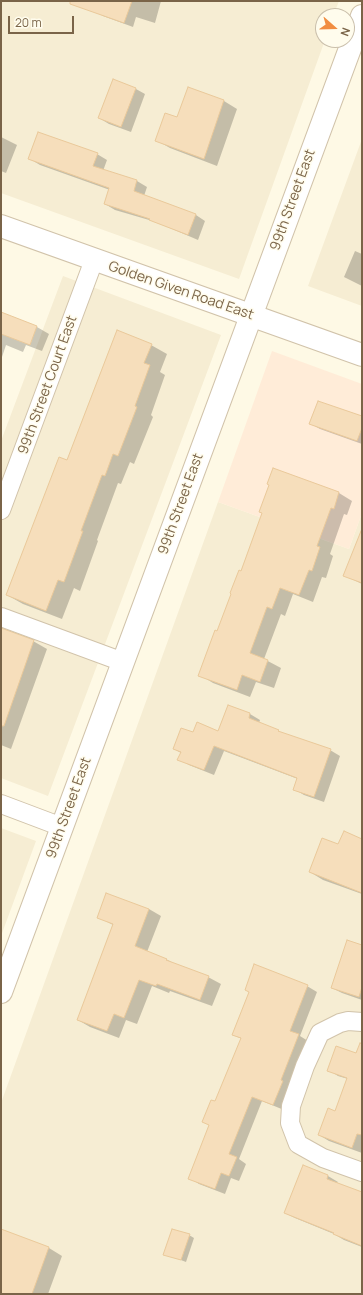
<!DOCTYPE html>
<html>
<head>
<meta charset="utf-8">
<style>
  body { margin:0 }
  #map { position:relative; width:363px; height:1295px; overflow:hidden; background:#fef9e5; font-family:Manrope,sans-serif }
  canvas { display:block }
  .frame { position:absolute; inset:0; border:2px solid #7a6448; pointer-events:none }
  .north { position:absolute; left:315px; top:8px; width:40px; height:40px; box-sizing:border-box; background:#fffced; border:1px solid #cabfab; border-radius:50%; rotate:110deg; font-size:11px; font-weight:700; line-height:16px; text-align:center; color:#7a6448 }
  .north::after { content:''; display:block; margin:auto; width:14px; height:18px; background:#f18d41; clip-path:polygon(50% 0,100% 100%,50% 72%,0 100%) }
  .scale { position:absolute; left:8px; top:16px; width:66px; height:18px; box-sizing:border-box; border:2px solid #7a6448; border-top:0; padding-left:5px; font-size:12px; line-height:14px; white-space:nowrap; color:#7a6448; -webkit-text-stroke:3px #fffced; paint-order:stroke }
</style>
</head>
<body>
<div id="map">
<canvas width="363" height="1295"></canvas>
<div class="frame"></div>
<div class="north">N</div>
<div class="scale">20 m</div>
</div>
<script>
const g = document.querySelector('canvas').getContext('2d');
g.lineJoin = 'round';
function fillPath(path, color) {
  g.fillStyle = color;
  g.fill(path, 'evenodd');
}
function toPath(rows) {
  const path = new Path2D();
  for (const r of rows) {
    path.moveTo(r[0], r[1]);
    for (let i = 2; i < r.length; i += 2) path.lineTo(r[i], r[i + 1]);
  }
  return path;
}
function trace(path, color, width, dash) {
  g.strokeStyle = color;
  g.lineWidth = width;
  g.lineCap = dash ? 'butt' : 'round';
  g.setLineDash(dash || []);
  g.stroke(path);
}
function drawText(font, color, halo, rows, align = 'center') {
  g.font = font + ' Manrope,sans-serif';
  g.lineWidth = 3;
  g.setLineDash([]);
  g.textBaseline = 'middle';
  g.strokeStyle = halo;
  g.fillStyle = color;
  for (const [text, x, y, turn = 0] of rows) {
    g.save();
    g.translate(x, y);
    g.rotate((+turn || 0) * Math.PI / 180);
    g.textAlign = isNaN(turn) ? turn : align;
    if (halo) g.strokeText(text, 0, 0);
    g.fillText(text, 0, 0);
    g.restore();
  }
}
fillPath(toPath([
  [1,1,339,1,333,16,323,16,323,40,325,40,239,279,1,193],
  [362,139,362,306,308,286],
  [63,276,221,335,48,796,1,778,1,441],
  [218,502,349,549,362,513,362,1294,1,1294,1,1103],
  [1,828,36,841,1,936]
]), '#f6edd3');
fillPath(toPath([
  [272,351,362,384,362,513,349,549,218,502]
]), '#ffecd8');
fillPath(toPath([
  [98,1,161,1,155,23,136,17,133,27,103,16,94,11],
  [189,88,224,101,237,109,217,166,170,148,156,140,178,119],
  [136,89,145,94,131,132,109,124,99,118],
  [1,137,17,145,6,173,1,171],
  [97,154,107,160,103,171,137,181,147,187,144,196,196,215,205,221,198,240,156,222,115,210,105,204,110,190,40,165,30,159],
  [355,251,362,254,362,286,344,277],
  [1,313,37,327,49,334,42,351,26,345,23,352,6,345,1,360],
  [151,345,167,354,160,372,165,375,151,415,153,417,134,464,130,462,121,484,118,483,97,540,98,541,80,591,74,588,62,619,23,604,7,595,68,461],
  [362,417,362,444,320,429,311,424],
  [273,470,339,493,352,501,347,515,344,514,330,554,333,556,326,578,322,577,313,602,293,594,285,616,281,614,264,659,281,668,274,688,256,682,250,697,213,683,200,675,218,632,263,514],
  [362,535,362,584,344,575],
  [1,630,33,641,47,649,11,749,1,745],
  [229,706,250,714,260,720,259,723,285,734,330,750,340,756,324,802,304,795,294,789,298,779,224,751,214,775,189,765,179,759,181,753,174,749,193,734,219,732],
  [362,840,362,894,323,880,310,872,339,845],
  [149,909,161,916,147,952,166,959,177,965,208,977,221,984,212,1006,170,991,169,993,152,986,137,1024,126,1020,119,1038,90,1027,78,1020,113,925,98,917],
  [362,946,362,1000,342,993,332,988],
  [307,986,317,992,300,1036,308,1041,284,1110,262,1101,239,1159,246,1164,239,1181,231,1178,225,1194,199,1184,190,1178,210,1125,215,1102,242,1039,233,1035],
  [362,1056,362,1153,329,1141,319,1135,336,1112,348,1079,338,1076,329,1070],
  [303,1167,328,1176,338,1182,337,1183,362,1193,362,1247,344,1240,334,1234,295,1218,285,1213],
  [2,1230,49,1248,62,1256,48,1294,1,1294],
  [189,1235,194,1238,186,1262,165,1254]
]), '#0003');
const building = toPath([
  [70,1,132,1,124,23,70,4,70,1],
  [113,79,136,88,121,127,98,118,113,79],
  [188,87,224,100,204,159,155,141,165,113,177,117,188,87],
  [38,132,98,153,93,166,137,180,134,191,196,214,188,235,149,220,150,219,104,204,109,188,28,159,38,132],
  [1,312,37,326,30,345,1,334,1,312],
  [117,330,152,344,144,363,150,365,135,406,137,407,118,456,113,454,105,476,102,475,81,531,83,531,64,582,58,580,46,611,6,595,59,457,67,460,117,330],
  [318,401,362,416,362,428,357,441,309,424,318,401],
  [273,468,339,492,334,509,331,508,317,546,320,547,312,571,309,570,299,595,280,588,272,609,267,607,250,653,268,660,260,682,242,675,237,690,198,676,215,630,217,631,231,594,230,593,239,570,241,571,262,513,259,512,269,485,267,484,273,468],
  [361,531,362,531,362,583,343,576,361,531],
  [1,628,34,640,4,726,1,726,1,628],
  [228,705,250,713,249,718,279,730,278,731,331,749,314,797,293,790,297,778,214,746,204,770,177,760,181,752,173,749,181,728,193,732,197,722,218,731,228,705],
  [344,831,362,839,362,893,309,872,322,838,338,844,344,831],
  [106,893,149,909,135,946,167,959,166,960,209,976,200,1000,157,984,156,986,139,980,124,1018,114,1014,107,1031,77,1020,113,924,97,918,106,893],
  [347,940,362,945,362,987,359,997,331,988,347,940],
  [254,964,308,985,290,1031,299,1034,281,1080,283,1081,273,1105,252,1097,229,1154,237,1157,229,1176,221,1173,215,1189,188,1179,209,1125,202,1122,211,1100,215,1101,241,1038,232,1035,249,992,245,990,254,964],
  [360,1043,362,1044,362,1135,357,1134,352,1148,318,1135,328,1108,335,1111,347,1078,327,1071,336,1046,356,1053,360,1043],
  [303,1165,328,1175,327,1179,362,1192,362,1246,333,1234,334,1233,284,1213,303,1165],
  [1,1229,49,1247,32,1294,1,1294,1,1229],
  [172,1229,190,1234,181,1260,163,1255,172,1229]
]);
fillPath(building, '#f6debb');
trace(building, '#eac99a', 1);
const minor = toPath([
  [1,510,94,260],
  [1,617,123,662],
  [1,804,62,827],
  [362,1022,348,1021,340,1023,320,1033,305,1066,291,1106,290,1123,298,1144,323,1158,362,1172]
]);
const tertiary = toPath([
  [1,226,362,355],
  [1,992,362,16]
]);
trace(minor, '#d1c3aa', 20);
trace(tertiary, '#d1c3aa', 24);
trace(minor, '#fff', 18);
trace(tertiary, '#fff', 22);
drawText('14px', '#7a6448', '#fffced', [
  ["99th Street East",293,200,-70],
  ["Golden Given Road East",181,291,19],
  ["99th Street Court East",48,385,-70],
  ["99th Street East",181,504,-70],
  ["99th Street East",69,808,-70]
]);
</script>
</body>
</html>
